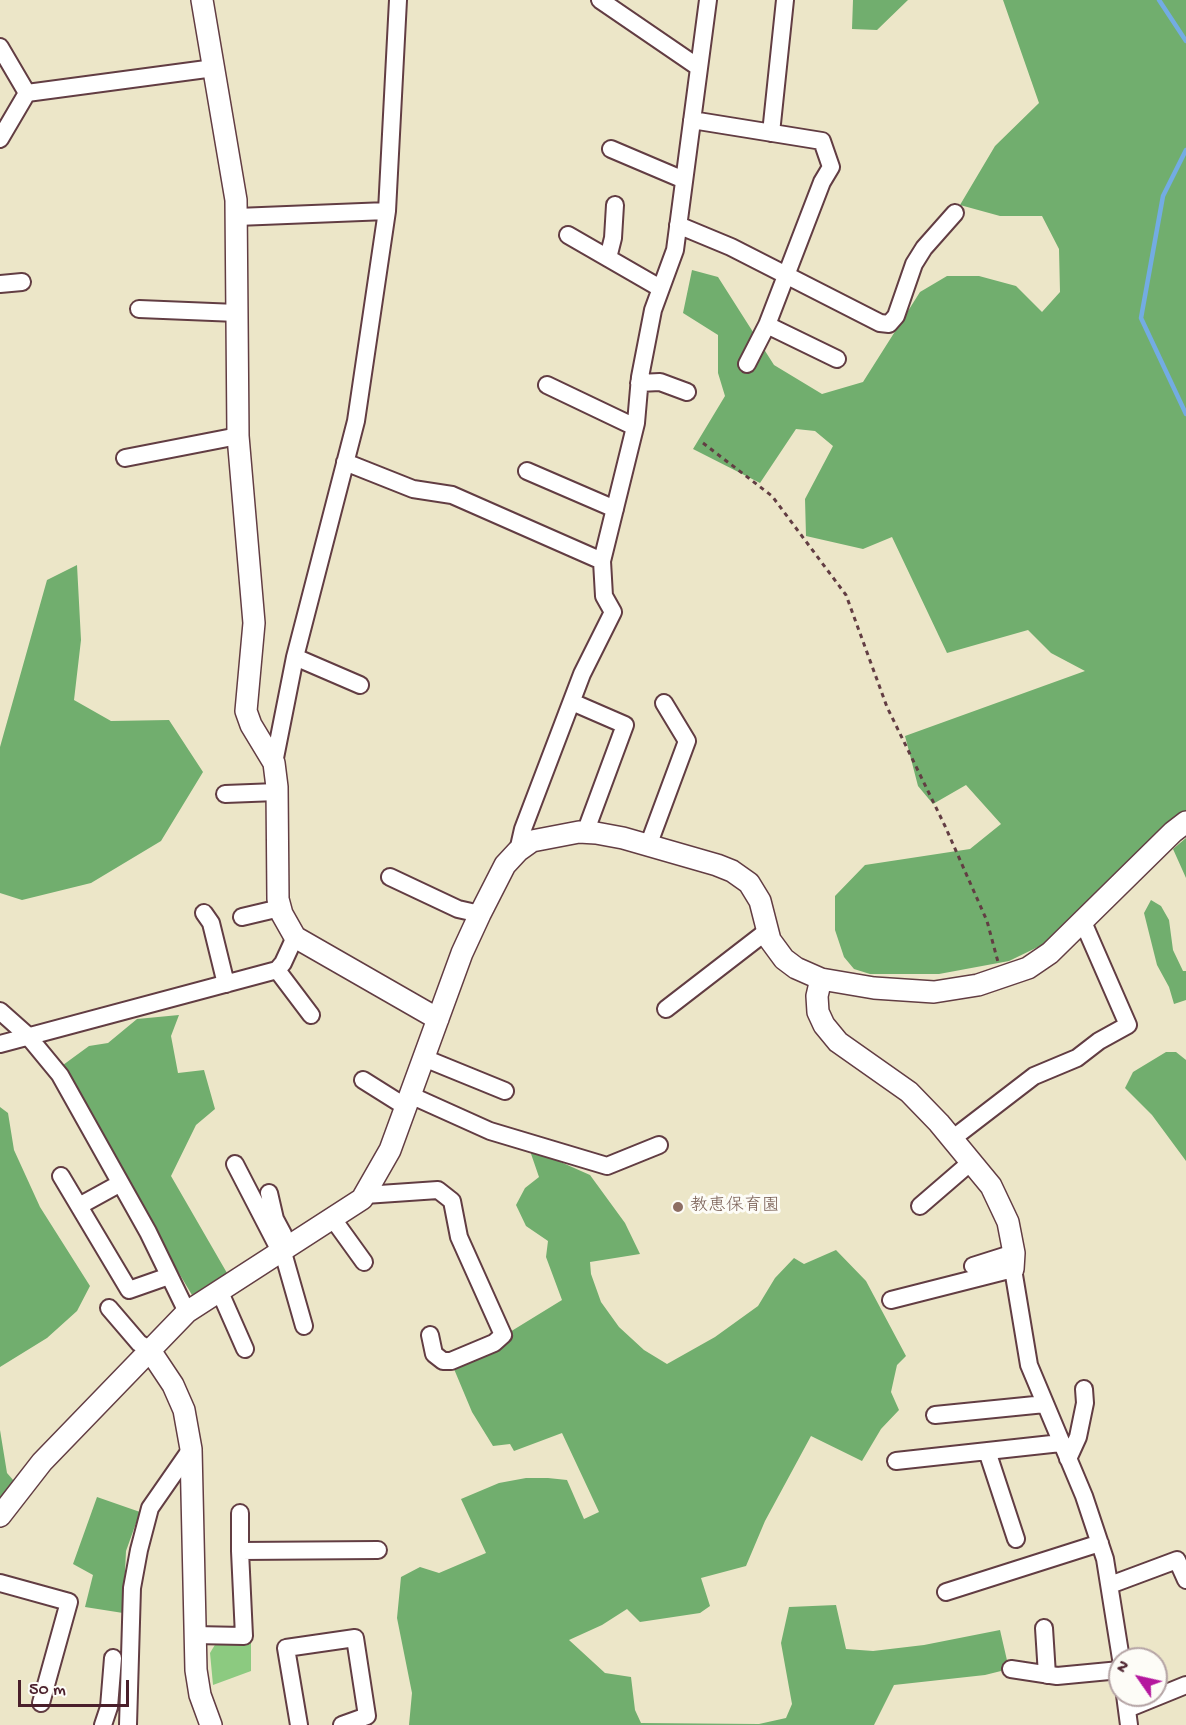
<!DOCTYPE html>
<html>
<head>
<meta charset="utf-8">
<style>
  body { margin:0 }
  #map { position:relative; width:1186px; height:1725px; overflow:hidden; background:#ece6c8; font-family:"Gochi Hand",sans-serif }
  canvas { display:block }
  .north { position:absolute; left:1108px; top:1647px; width:60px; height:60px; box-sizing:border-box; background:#fdfcf7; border:2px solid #b5a4a5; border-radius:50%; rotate:304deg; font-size:16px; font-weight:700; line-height:24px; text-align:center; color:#4a1f2b }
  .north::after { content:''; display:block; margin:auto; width:21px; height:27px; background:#b5179e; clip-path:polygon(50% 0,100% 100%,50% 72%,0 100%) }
  .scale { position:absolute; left:18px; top:1680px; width:111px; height:27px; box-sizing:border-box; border:3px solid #4a1f2b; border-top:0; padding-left:8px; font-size:18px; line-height:21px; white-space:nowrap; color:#4a1f2b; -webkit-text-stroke:4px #fdfcf7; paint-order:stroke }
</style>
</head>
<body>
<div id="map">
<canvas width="1186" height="1725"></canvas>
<div class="north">N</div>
<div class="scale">50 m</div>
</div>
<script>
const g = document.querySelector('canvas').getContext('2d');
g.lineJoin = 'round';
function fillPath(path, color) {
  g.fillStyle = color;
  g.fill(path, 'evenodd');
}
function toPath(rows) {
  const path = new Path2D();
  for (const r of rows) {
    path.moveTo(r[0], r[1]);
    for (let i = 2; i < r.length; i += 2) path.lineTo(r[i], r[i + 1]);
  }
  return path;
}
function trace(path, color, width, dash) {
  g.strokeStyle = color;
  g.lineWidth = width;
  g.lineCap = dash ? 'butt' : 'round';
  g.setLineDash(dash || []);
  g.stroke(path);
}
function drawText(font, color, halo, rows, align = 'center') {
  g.font = font + ' "Gochi Hand","Klee One",sans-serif';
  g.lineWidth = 6;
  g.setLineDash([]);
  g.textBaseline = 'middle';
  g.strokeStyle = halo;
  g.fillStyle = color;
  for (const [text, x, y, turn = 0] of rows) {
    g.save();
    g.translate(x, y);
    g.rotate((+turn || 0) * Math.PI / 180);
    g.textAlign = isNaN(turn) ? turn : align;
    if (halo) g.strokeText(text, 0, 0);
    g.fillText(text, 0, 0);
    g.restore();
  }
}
fillPath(toPath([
  [251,1642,251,1671,213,1685,210,1653,216,1643]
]), '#8cca80');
fillPath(toPath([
  [853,0,908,0,877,30,852,29],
  [1003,0,1186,0,1186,816,1160,834,1120,869,1075,916,1042,945,1009,961,939,974,870,974,854,969,844,957,835,930,835,896,865,865,970,849,1001,824,966,785,933,804,918,786,905,736,1085,671,1051,653,1028,630,947,653,892,537,863,549,806,536,805,499,833,446,815,431,796,429,760,483,693,449,725,396,718,373,718,335,683,313,692,270,718,277,774,365,822,394,863,382,920,292,947,276,979,276,1016,286,1042,312,1060,292,1059,249,1042,216,1000,216,960,205,995,146,1039,103],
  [77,565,81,640,74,700,111,721,169,720,203,772,161,841,91,883,22,900,0,893,0,747,47,580],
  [1186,838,1186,878,1173,849],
  [1151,900,1161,906,1169,920,1173,950,1183,971,1186,971,1186,1000,1174,1004,1169,987,1157,965,1144,913],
  [179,1015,171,1036,178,1073,204,1070,215,1109,196,1125,171,1176,227,1273,192,1295,118,1171,63,1065,89,1046,108,1043,137,1019],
  [1166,1052,1176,1052,1186,1060,1186,1161,1152,1115,1125,1088,1133,1072],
  [0,1107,8,1113,14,1150,40,1207,90,1286,77,1311,47,1338,0,1367],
  [529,1148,590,1175,625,1223,640,1254,590,1262,591,1274,601,1302,619,1327,644,1350,667,1364,715,1337,758,1306,775,1278,794,1258,804,1264,836,1250,866,1281,906,1356,897,1365,891,1392,899,1410,881,1429,862,1461,811,1436,765,1521,746,1566,701,1578,710,1606,700,1613,640,1622,627,1609,602,1625,569,1640,605,1673,631,1677,635,1710,641,1723,759,1724,786,1718,792,1704,781,1643,789,1607,836,1605,846,1649,873,1651,924,1645,1000,1630,1009,1669,985,1675,894,1685,874,1725,409,1725,412,1693,397,1618,401,1577,420,1567,439,1573,486,1553,461,1499,499,1483,526,1478,548,1478,567,1480,584,1519,599,1512,562,1433,514,1451,510,1444,493,1446,472,1412,454,1369,496,1352,505,1335,562,1300,546,1257,548,1241,526,1226,516,1205,525,1188,539,1177],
  [0,1430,7,1473,14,1481,0,1500],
  [97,1497,140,1512,126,1551,123,1613,85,1607,93,1575,73,1564]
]), '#71ae6e');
trace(toPath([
  [1159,0,1186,41],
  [1186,150,1163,196,1141,318,1186,414]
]), '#73ace3', 4.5);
const minor = toPath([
  [600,0,698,67],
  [0,47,27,93],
  [27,93,214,68],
  [692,120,822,141,831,167,822,182,767,325,747,364],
  [771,133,785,0],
  [0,139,27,93],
  [611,149,684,180],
  [237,217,387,211],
  [678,225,731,247,880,323,889,324,896,316,914,264,924,248,955,213],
  [568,235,660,288],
  [608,258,613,238,615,205],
  [0,284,22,282],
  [139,309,237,313],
  [767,325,837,359],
  [639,383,660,382,687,392],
  [547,385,635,427],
  [125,458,238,436],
  [345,462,413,489,452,495,602,561],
  [527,471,615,509],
  [295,657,360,685],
  [572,702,625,725,585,833],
  [274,763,295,657,356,421,387,211,398,0],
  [225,794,277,792],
  [648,846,687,741,664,703],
  [518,851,523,829,582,674,613,612,604,596,602,561,636,423,640,377,653,310,675,250,708,0],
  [390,877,458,909,480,914],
  [204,913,211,923,226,984],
  [242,917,280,908],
  [277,970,311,1015],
  [666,1009,767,931],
  [0,1011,27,1035,60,1075,148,1232,187,1312],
  [0,1044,277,970,283,963,295,937],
  [424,1058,505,1091],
  [363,1080,406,1107],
  [410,1095,490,1131,607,1166,659,1145],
  [952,1139,1034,1076,1077,1058,1099,1041,1128,1025,1083,922],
  [235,1164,280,1251],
  [61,1176,129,1290,169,1276],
  [269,1193,275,1219,283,1234],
  [365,1195,438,1190,452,1201,459,1237,503,1335,494,1343,451,1361,443,1361,434,1354,430,1335],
  [79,1206,119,1184],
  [920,1206,971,1162],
  [333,1219,364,1262],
  [282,1249,304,1326],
  [973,1266,1014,1253],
  [219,1290,245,1349],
  [891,1300,1013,1269,1029,1365,1084,1496,1105,1559,1121,1659],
  [109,1308,139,1343,149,1349],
  [935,1415,1045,1404],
  [987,1451,1016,1539],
  [1068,1459,1078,1437,1085,1403,1084,1389],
  [896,1461,1061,1443],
  [240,1513,240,1551],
  [0,1583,69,1602,41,1703],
  [1110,1585,1177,1560,1186,1580],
  [946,1592,1100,1543],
  [1044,1628,1047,1675],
  [194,1635,244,1636,240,1551,378,1550],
  [1011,1669,1057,1676,1120,1670],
  [1125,1695,1129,1725],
  [1127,1709,1186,1685],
  [103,1725,109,1707,113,1658],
  [128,1725,132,1588,139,1550,150,1508,191,1449],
  [299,1725,286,1648,355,1638,367,1716,342,1725]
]);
const tertiary = toPath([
  [202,0,236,200,238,436,254,623,246,711,251,725,274,763,277,787,278,899,282,914,295,937,438,1019],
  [821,979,817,996,818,1012,824,1025,838,1042,909,1092,939,1123,991,1186,1008,1222,1014,1253,1013,1269],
  [149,1349,173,1385,184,1410,191,1449,196,1670,200,1695,211,1725],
  [0,1516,42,1462,187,1312,362,1199,390,1150,462,953,480,914,505,865,518,851,532,841,579,832,596,833,623,838,717,865,732,871,749,883,760,901,770,940,784,959,796,968,821,979,874,988,934,992,978,985,1028,968,1050,953,1173,832,1186,822]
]);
trace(minor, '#623d43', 20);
trace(tertiary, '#623d43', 24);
trace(toPath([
  [703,443,772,496,846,595,887,707,945,826,987,921,998,962]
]), '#623d43', 3, [4.5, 4.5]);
trace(minor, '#fff', 16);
trace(tertiary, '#fff', 21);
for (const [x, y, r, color] of [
  [678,1207,6,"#8d6e63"]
]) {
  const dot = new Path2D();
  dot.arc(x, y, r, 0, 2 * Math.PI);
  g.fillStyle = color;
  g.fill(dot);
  trace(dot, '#fdfcf7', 2);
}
drawText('18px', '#785e54', '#fdfcf7', [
  ["教恵保育園",690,1207]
], 'left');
</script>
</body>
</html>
